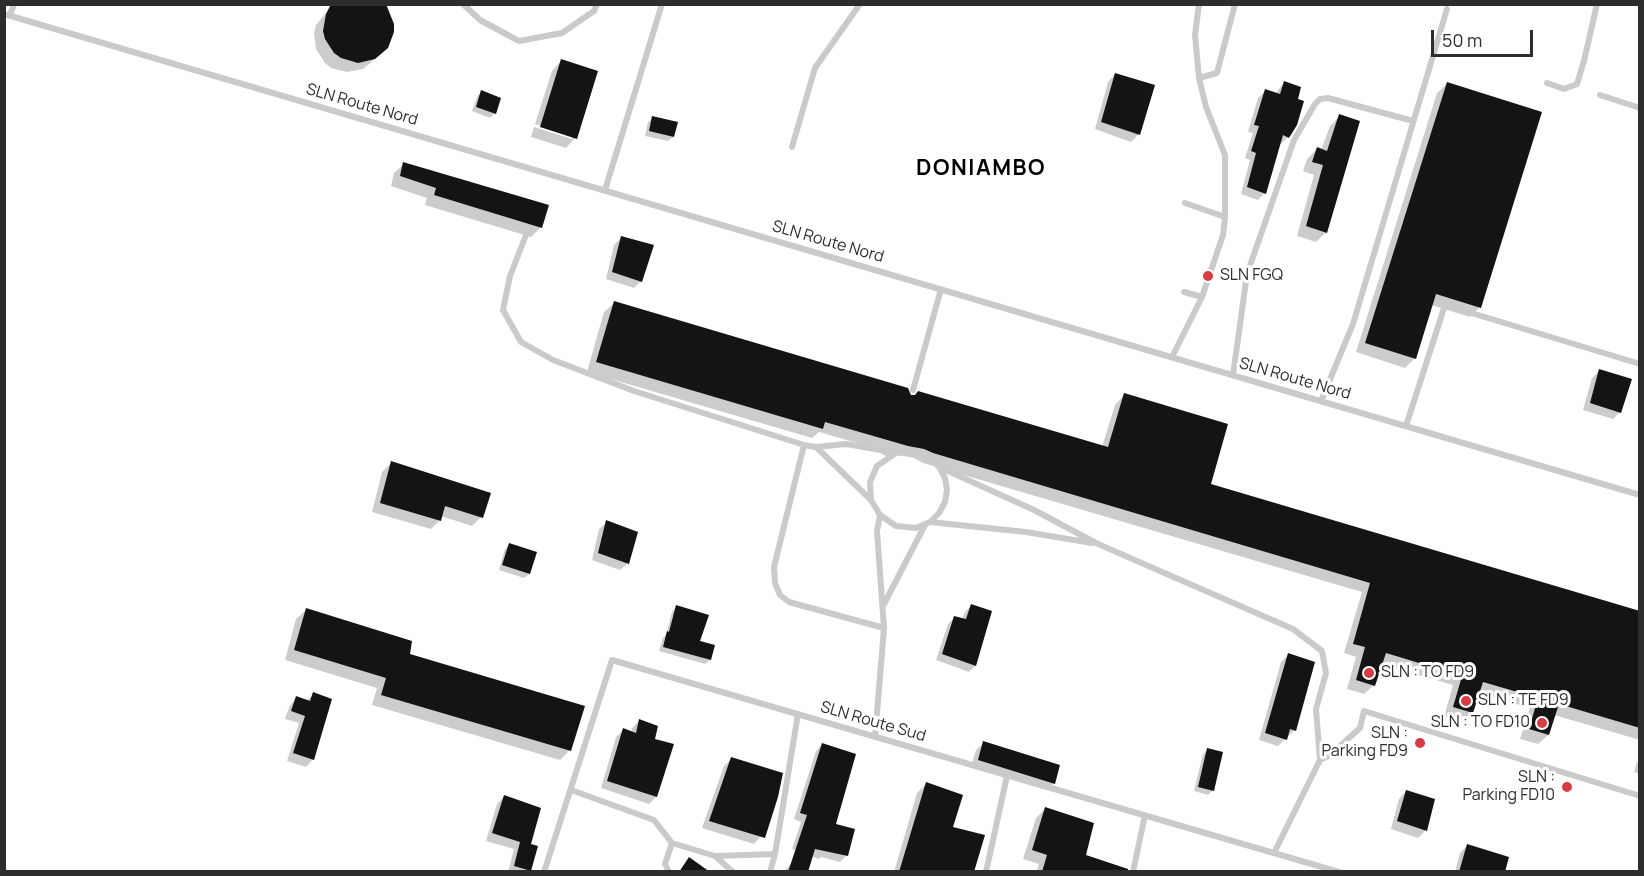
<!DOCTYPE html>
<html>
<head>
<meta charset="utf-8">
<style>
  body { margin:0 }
  #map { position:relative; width:1644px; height:876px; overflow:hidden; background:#fff; font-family:Manrope,sans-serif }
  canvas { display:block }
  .frame { position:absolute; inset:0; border:6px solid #2d2d2d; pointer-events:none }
  .scale { position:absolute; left:1431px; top:30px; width:102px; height:27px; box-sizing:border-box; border:3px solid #2d2d2d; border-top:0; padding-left:8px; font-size:18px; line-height:21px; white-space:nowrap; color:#2d2d2d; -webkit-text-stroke:4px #fff; paint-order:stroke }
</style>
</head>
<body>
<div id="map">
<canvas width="1644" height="876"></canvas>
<div class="frame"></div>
<div class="scale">50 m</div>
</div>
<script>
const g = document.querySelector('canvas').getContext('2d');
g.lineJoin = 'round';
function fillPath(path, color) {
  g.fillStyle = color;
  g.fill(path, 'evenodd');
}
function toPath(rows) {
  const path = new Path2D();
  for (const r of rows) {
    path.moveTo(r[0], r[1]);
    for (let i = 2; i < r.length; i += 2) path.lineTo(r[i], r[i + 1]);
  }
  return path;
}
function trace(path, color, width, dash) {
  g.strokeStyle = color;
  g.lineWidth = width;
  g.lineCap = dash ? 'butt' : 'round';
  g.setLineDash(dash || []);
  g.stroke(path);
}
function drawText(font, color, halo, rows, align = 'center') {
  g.font = font + ' Manrope,sans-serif';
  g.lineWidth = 6;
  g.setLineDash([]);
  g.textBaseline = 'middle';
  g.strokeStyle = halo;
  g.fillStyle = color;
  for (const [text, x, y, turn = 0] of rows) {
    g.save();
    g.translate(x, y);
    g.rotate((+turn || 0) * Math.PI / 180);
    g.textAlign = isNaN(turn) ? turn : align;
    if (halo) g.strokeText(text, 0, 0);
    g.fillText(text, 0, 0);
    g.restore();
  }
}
fillPath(toPath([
  [333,4,381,54,363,69,347,72,331,68,325,63,316,49,314,33,316,25],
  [561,61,575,138,566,148,531,137,534,127,572,139,572,136,535,124,552,71],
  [1115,74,1139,134,1131,142,1095,129,1108,82],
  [1285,82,1288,137,1281,144,1279,143,1265,193,1258,200,1241,194,1250,160,1245,158,1253,133,1248,132,1258,98,1265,91,1276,94,1278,90],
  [1447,84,1480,307,1470,317,1431,305,1415,358,1405,368,1356,352,1437,93],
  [481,92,495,113,490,118,472,111,477,97],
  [1340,116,1326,232,1316,242,1297,236,1314,175,1303,171,1307,159,1317,149,1321,150,1330,126],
  [653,118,673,137,668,141,645,136,648,122],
  [404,164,541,227,531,237,425,205,427,198,391,186,394,173],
  [621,238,641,281,634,288,606,279,614,245],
  [614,303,910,396,1102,447,1115,405,1124,395,1209,485,1640,612,1640,740,1554,715,1548,735,1538,744,1520,739,1530,708,1478,693,1471,713,1462,722,1444,717,1453,685,1381,664,1374,685,1364,694,1347,689,1356,657,1344,653,1362,592,923,463,914,458,898,455,819,432,812,438,587,372,604,312],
  [1599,371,1620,412,1613,419,1583,410,1592,378],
  [391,463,481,517,472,526,441,516,440,520,431,529,372,512,382,472],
  [607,522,628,563,620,570,592,560,599,529],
  [510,544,535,553,529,574,524,578,499,570,505,549],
  [971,606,975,666,969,672,936,660,948,624,955,617,962,620,965,612],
  [676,607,710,660,705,664,659,651,663,638,666,635,672,612],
  [306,610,408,655,583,707,569,751,560,760,372,705,377,688,285,660,296,619],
  [1288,655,1313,663,1294,731,1278,746,1259,740,1281,662],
  [314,694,313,759,306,767,287,761,299,723,285,719,290,705,297,698,306,701],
  [639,721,653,740,672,745,656,797,649,804,601,788,616,737,623,730,631,733,632,728],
  [984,743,1054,783,1046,790,971,767,976,750],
  [822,745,834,825,846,856,840,862,821,857,819,859,792,849,801,822,794,819,816,751],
  [1208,750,1213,790,1208,795,1194,791,1203,754],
  [732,759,761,836,754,844,702,828,724,766],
  [1637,762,1640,763,1640,774,1634,772],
  [926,784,951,828,973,872,894,872,917,793],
  [1406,791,1433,800,1425,831,1418,838,1391,829,1399,799],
  [504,797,529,845,536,847,529,872,508,872,514,849,486,841,497,804],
  [1045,809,1084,856,1127,872,1036,872,1039,864,1023,859,1036,818],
  [1467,846,1503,872,1455,872,1460,853],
  [792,863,814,872,783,872]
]), '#0003');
fillPath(toPath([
  [331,4,386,4,394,24,394,32,388,48,375,59,358,63,341,58,334,53,325,39,323,31,326,14],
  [561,59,598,71,577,139,540,127],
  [1115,73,1155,85,1140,135,1101,122],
  [1284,81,1301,87,1298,99,1304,101,1297,125,1289,138,1283,135,1266,194,1247,187,1256,153,1251,151,1259,126,1254,125,1265,89,1280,94],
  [1447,82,1542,112,1481,308,1436,294,1416,359,1365,343],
  [481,90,501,98,496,114,476,107],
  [1339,114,1360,121,1327,233,1306,226,1323,165,1312,162,1317,147,1327,151],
  [652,116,678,122,674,137,649,131],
  [403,162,549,205,542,228,434,195,436,188,400,176],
  [621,236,654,245,642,282,612,272],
  [614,301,908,388,911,395,915,395,918,391,1108,447,1124,393,1228,424,1211,484,1640,611,1640,728,1559,704,1549,735,1529,729,1538,698,1483,682,1473,713,1453,707,1462,676,1386,653,1375,686,1356,680,1365,647,1353,644,1370,583,933,453,924,449,908,446,825,422,823,429,596,362],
  [1599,369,1632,379,1621,413,1590,403],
  [391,461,491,493,483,518,445,506,441,521,380,503],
  [606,520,638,532,629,564,598,553],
  [509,543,537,552,530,574,502,565],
  [971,604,992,611,976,666,942,654,954,616,966,619],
  [676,605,709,615,700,641,715,645,711,660,663,647,667,631,669,632],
  [306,608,412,641,410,654,585,706,571,751,381,695,386,678,294,650],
  [1288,653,1315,662,1296,731,1290,729,1287,740,1265,733],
  [313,692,332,699,314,760,293,753,305,716,291,711,296,696,310,701],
  [639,719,658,726,655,739,674,744,657,797,607,781,623,728,636,733],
  [983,741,1060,765,1055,784,978,760],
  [822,743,856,754,836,824,855,829,848,856,815,849,808,872,788,872,807,815,800,813],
  [1207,748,1223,752,1214,791,1198,787],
  [731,757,783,773,778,797,765,838,709,821],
  [926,782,963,795,953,827,985,835,974,872,899,872],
  [1406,790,1435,799,1427,831,1397,821],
  [504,795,541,808,531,844,538,846,531,871,514,866,520,842,492,833],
  [1045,807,1094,823,1086,855,1128,869,1128,872,1042,872,1047,855,1032,850],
  [1467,844,1509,857,1505,872,1459,872],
  [689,857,710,872,679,872]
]), '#141414');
trace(toPath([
  [463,4,480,20,519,41,562,33,594,11,597,4],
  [4,14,1640,495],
  [10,15,14,4],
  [1199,78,1217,73,1235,4],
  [1547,83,1564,89,1577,84,1584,61,1597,4],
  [1600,95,1640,108],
  [792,147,815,68,860,4],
  [605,190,662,4],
  [1185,203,1225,217],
  [528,230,510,276,503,310,521,342,553,360,634,391,804,445,816,447,846,444,881,450,890,455],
  [1184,292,1202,297],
  [1172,357,1202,297,1223,235,1225,217,1225,155,1206,107,1199,78,1195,35,1199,4],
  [1233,375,1247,274,1294,140,1315,104,1320,99,1328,98,1413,121],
  [913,390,941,289],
  [1321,401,1353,324,1447,9],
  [1406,426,1445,305,1640,364],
  [804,445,774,567,775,583,780,595,789,602,884,628],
  [816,447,871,500,880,515,896,526,916,528,930,522,939,513,945,502,947,490,945,478,939,467,932,459,923,454,912,451,896,453,877,466,870,482,871,500],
  [939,467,1034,510,1098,544,1293,629,1322,651,1326,673,1316,709,1320,760],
  [930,522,1026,532,1092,543],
  [884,604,925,525],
  [875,737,884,628,877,531,880,515],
  [571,790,654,820,672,843,715,856,733,872],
  [1274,853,1320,760,1330,755,1360,728,1364,711,1640,796],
  [715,856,775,854],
  [544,872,612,660,1339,872],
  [669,872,665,864,672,843],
  [770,872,775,854,798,714],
  [986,872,1007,776],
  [1133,872,1145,815]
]), '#cacaca', 6);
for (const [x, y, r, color] of [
  [1208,276,6,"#d73c43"],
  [1369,673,6,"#d73c43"],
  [1466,701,6,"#d73c43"],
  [1542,723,6,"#d73c43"],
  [1420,743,6,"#d73c43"],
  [1567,787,6,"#d73c43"]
]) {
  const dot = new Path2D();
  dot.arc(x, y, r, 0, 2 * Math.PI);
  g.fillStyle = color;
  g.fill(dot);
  trace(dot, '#fff', 2);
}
drawText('16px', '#2d2d2d', '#fff', [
  ["SLN Route Nord",362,105,16],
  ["SLN Route Nord",828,242,16],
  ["SLN Route Nord",1295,379,16],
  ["SLN Route Sud",873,722,16]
]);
drawText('16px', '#2d2d2d', '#fff', [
  ["SLN FGQ",1220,276],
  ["SLN : TO FD9",1381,673],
  ["SLN : TE FD9",1478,701],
  ["SLN : TO FD10",1530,723,"right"],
  ["SLN :",1408,734,"right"],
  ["Parking FD9",1408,752,"right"],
  ["SLN :",1555,778,"right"],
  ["Parking FD10",1555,796,"right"]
], 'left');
g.letterSpacing = '1.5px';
drawText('bold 22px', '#000', '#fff', [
  ["DONIAMBO",981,169]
]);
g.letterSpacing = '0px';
</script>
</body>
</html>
